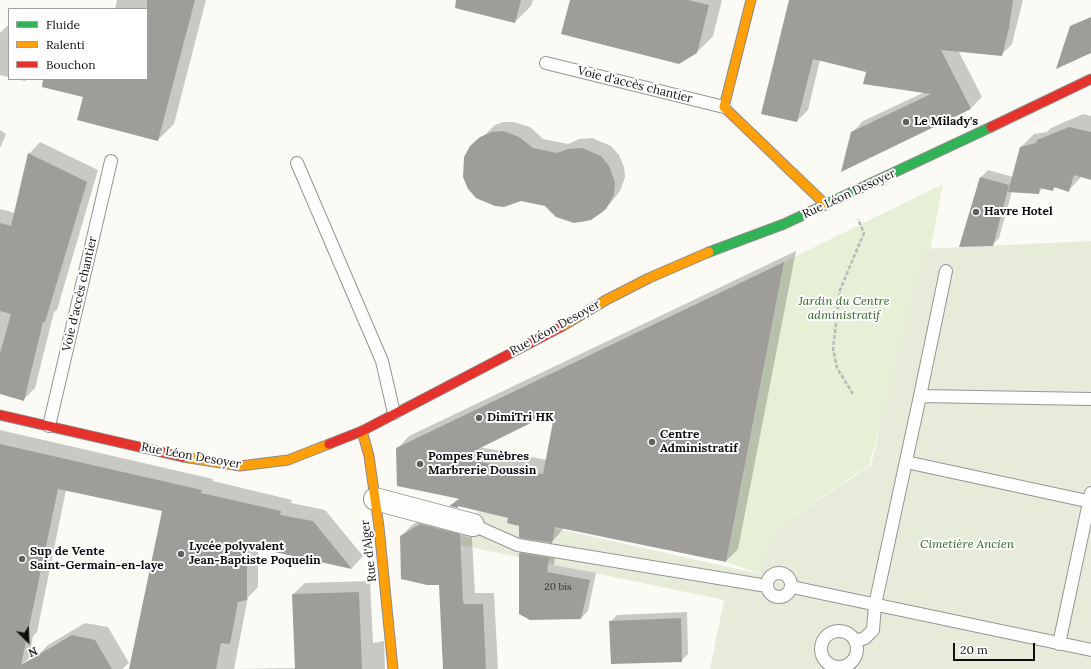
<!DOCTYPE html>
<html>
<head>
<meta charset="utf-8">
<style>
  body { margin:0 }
  #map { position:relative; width:1091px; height:669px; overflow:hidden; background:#fbfaf5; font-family:Lora,serif }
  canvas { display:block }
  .legend { position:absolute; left:8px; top:8px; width:140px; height:72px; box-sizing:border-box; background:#fff; border:1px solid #9f9f9f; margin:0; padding:5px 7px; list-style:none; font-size:12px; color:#0f0f0f }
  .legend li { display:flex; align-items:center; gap:8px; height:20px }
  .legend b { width:20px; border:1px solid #9f9f9f }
  .north { position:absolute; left:8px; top:621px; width:40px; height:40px; -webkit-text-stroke:3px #fff; paint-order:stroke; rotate:156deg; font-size:11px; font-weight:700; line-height:16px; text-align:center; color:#0f0f0f }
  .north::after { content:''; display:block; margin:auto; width:14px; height:18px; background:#0f0f0f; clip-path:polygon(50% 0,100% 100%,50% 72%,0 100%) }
  .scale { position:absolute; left:953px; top:643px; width:82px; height:18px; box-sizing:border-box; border:2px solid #0f0f0f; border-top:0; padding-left:5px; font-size:12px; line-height:14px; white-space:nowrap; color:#0f0f0f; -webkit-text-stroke:3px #fff; paint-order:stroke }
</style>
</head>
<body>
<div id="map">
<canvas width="1091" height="669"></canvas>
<ul class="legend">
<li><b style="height:5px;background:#30b455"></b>Fluide</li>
<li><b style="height:5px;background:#ff9f0a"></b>Ralenti</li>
<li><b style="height:5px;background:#e5322d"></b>Bouchon</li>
</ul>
<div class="north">N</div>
<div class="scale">20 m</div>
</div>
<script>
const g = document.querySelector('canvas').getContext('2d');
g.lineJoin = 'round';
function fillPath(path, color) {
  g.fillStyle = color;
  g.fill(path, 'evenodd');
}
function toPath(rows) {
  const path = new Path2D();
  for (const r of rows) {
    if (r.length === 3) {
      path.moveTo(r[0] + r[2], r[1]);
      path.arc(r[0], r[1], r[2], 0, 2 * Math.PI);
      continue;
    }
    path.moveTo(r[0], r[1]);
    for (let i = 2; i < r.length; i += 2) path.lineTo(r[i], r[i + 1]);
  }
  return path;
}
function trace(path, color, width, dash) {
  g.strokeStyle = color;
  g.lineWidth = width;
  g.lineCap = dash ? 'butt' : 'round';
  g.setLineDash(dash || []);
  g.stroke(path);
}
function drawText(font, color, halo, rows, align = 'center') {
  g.font = font + ' Lora,serif';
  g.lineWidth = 4;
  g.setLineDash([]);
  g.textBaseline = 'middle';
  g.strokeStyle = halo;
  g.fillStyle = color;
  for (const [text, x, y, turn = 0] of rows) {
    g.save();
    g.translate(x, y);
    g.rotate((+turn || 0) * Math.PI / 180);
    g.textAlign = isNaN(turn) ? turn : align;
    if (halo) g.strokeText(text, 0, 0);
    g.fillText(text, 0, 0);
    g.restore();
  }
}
fillPath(toPath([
  [943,184,929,256,869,465,773,531,761,574,726,562,784,262]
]), '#e5f0d6');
fillPath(toPath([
  [1091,241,1091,669,710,669,724,600,460,545,460,536,469,538,477,511,760,574,773,531,871,465,923,249]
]), '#e7ecda');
fillPath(toPath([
  [117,0,206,0,174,124,158,140,85,97,47,79,147,79,147,9,115,9],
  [458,0,533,0,531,6,515,22],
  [571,0,722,0,713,36,697,52],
  [790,0,1023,0,1012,44,1001,55,958,50,982,97,971,108,852,133,863,121,925,92,868,71,820,60,808,110,797,121],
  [9,24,9,77,0,75,0,33],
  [16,79,28,79,25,81],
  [1083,114,1091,116,1091,179,1082,176,1069,190,1056,187,1052,190,1043,188,1038,193,1012,191,999,238,992,245,981,177,988,170,1013,177,1021,147,1034,134,1047,132,1051,128],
  [503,122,514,122,530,127,543,139,568,144,579,139,592,138,611,146,619,155,624,167,625,177,620,191,603,212,593,218,582,222,571,222,546,205,521,200,495,205,480,200,469,189,464,177,464,165,469,150,495,125],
  [0,130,6,134,0,148],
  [40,142,98,170,57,310,54,312,35,388,24,399,0,393,0,209,15,213,29,154],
  [796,251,738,549,726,561,564,528,552,542,520,525,509,517,460,505,458,507,451,505,459,498,397,449,409,436],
  [556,410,547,460,479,447],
  [0,430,213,479,213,481,292,500,291,503,325,510,363,556,352,568,258,547,258,587,248,597,234,669,296,668,293,594,305,583,370,581,373,643,384,641,385,669,132,669,163,510,66,490,37,632,33,636,29,658,18,669,0,667],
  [432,513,471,523,475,593,494,593,498,669,444,669,440,584,401,536,412,525],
  [527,546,556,551,554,565,596,573,588,611,581,618,520,553],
  [687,612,688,654,681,661,610,622,617,615],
  [85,623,108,627,129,663,122,669,43,669,35,658,48,645]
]), '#0003');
fillPath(toPath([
  [147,0,195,0,158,141,77,120,83,97,42,87,43,79,147,79],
  [456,0,521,0,515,23,455,8],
  [570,0,688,0,709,5,697,53,679,64,561,34],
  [789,0,1013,0,1009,28,1002,56,941,50,971,109,841,172,851,132,931,94,863,84,866,72,813,59,797,122,761,114],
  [1091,17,1091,53,1056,69,1070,26],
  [1069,127,1091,132,1091,180,1074,175,1069,192,1054,187,1053,191,1040,188,1039,194,1008,192,1020,147,1036,143,1037,140],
  [503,131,519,137,533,148,557,153,568,149,582,148,601,156,609,166,615,182,614,195,606,209,591,220,574,223,556,217,545,206,521,201,504,207,495,206,476,198,468,189,463,177,464,157,470,146,480,137,492,132],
  [28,153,87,182,45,322,43,322,24,401,0,394,0,353,11,314,0,311,0,223,11,226],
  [980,177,1009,185,993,246,959,247],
  [784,262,726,562,555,527,552,543,520,538,519,537,519,526,507,523,508,518,458,506,458,508,449,506,460,499,397,486,396,448],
  [555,411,543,474,460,458],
  [0,444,202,490,201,493,281,511,280,515,313,521,352,569,247,546,247,600,238,602,230,644,221,643,216,669,129,669,162,511,58,489,21,665,72,635,95,640,112,669,0,669],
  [420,524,460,534,463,601,464,604,483,604,486,669,443,669,439,585,427,585,401,579,400,536],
  [519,553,549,558,547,572,590,580,581,619,530,620,519,614],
  [359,592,362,669,295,669,292,594],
  [681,618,682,662,611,664,609,621]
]), '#9f9d9a');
const lane = toPath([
  [546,63,724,107],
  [297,163,382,361,394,413],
  [920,396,946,271],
  [49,426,111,161],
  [906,462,1091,502],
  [473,525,518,545,767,586],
  [779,585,12],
  [792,587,1091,650],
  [839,649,18],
  [856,641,865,638,873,630,875,605,920,396,1091,399],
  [1059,644,1091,493]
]);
const street = toPath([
  [375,499,473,525]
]);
const fast = toPath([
  [709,252,784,224,991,127]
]);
const slow = toPath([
  [751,0,724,107,826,205],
  [561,327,606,300,649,278,709,252],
  [362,431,369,456,379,527,393,669],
  [183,457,240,466,288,460,329,444]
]);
const jam = toPath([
  [991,127,1091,79],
  [0,415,183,457],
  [329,444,362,431,561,327]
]);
trace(lane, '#959593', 14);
trace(street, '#959593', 24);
trace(fast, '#8c8b89', 11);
trace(slow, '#8c8b89', 11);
trace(jam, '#8c8b89', 11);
trace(toPath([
  [853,394,837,368,833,349,840,290,864,233,858,219]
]), '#b9b9b8', 2.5, [4, 2]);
trace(lane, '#fefefe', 12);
trace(street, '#fefefe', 22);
trace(fast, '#30b455', 9);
trace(slow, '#ff9f0a', 9);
trace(jam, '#e5322d', 9);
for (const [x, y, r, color] of [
  [906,122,4,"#626160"],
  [976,212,4,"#626160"],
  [479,418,4,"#626160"],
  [652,442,4,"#626160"],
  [420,464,4,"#626160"],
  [181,554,4,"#626160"],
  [22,559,4,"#626160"]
]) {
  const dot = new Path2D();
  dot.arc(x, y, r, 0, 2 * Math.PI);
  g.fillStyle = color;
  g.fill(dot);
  trace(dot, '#fff', 1.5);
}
drawText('10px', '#333232', null, [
  ["20 bis",558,587]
]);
drawText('12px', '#0f0f0f', '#fff', [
  ["Voie d'accès chantier",635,85,14],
  ["Rue Léon Desoyer",849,194,-25],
  ["Voie d'accès chantier",80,294,-77],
  ["Rue Léon Desoyer",555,328,-29],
  ["Rue Léon Desoyer",191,456,10],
  ["Rue d'Alger",369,551,-97]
]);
drawText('bold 12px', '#0f0f0f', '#fff', [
  ["Le Milady's",914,122],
  ["Havre Hotel",984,212],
  ["DimiTri HK",487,418],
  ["Centre",660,435],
  ["Administratif",660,449],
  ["Pompes Funèbres",428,457],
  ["Marbrerie Doussin",428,471],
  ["Lycée polyvalent",189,547],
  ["Jean-Baptiste Poquelin",189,561],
  ["Sup de Vente",30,552],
  ["Saint-Germain-en-laye",30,566]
], 'left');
drawText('italic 12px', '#306323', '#fff', [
  ["Jardin du Centre",844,302],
  ["administratif",844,316],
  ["Cimetière Ancien",967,545]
]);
</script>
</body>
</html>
